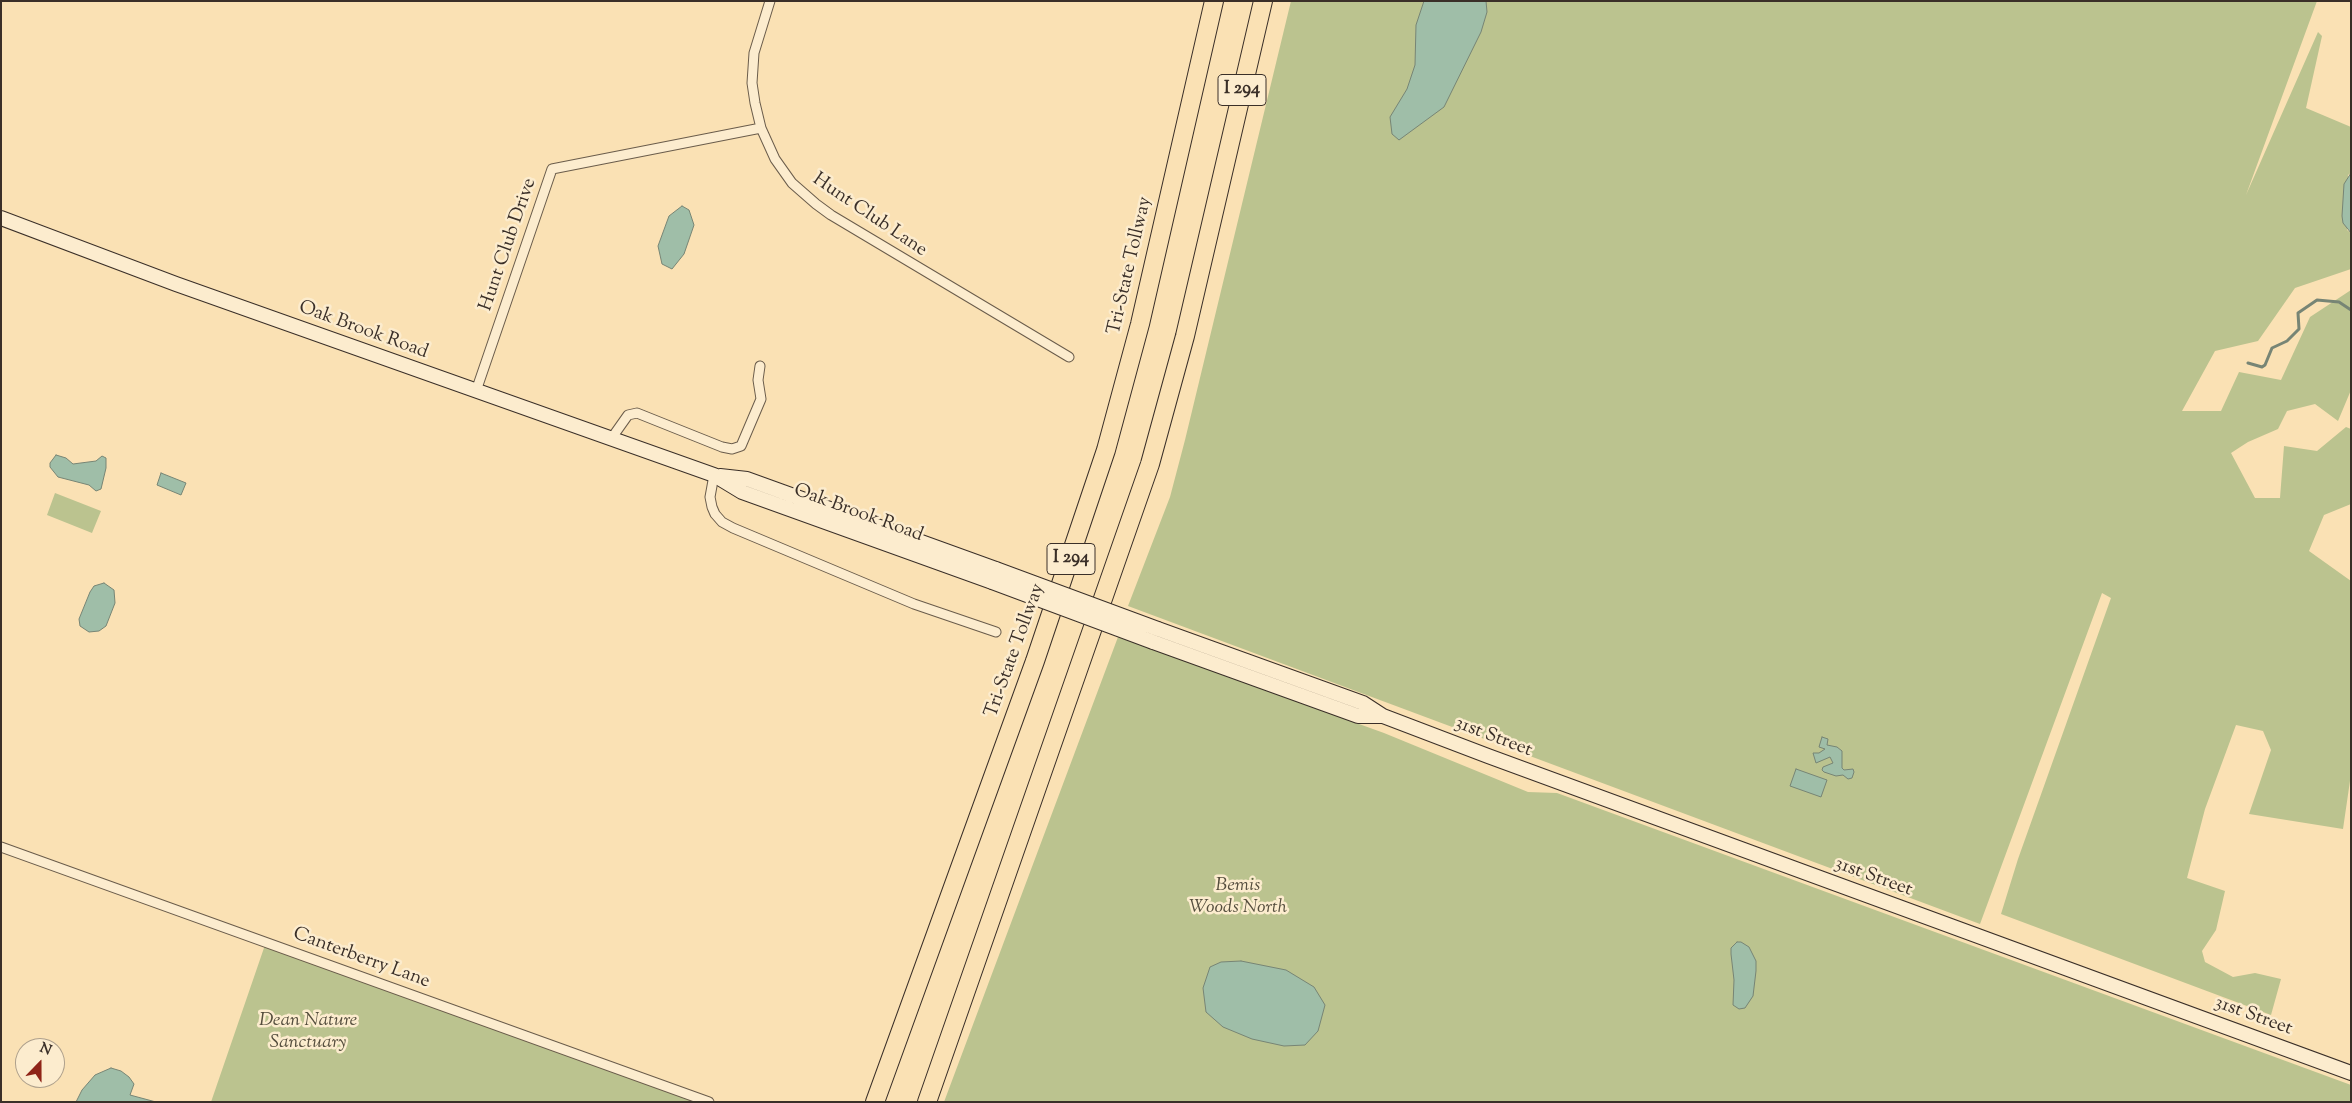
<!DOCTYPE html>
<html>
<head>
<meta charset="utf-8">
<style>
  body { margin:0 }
  #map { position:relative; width:2352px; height:1103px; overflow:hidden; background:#fae1b4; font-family:"Sorts Mill Goudy",serif }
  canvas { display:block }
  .frame { position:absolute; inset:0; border:2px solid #3a2f28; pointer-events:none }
  .north { position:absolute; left:15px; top:1038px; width:50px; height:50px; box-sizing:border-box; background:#fcecce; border:1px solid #aea08c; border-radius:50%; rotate:22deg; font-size:14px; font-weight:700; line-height:20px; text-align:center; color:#3a2f28 }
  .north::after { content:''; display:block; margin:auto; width:18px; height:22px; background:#8f2418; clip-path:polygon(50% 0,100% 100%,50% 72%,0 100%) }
</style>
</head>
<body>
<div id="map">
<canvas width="2352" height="1103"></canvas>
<div class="frame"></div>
<div class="north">N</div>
</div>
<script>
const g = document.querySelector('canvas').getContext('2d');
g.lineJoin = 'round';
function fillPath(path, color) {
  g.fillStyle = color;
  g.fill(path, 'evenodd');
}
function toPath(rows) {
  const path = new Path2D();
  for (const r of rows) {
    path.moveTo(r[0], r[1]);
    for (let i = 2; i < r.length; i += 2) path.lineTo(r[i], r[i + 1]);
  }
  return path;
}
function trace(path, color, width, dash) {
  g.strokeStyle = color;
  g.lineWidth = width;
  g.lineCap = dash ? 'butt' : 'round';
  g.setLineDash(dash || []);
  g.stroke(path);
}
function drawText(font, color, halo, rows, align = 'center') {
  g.font = font + ' "Sorts Mill Goudy",serif';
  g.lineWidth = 5;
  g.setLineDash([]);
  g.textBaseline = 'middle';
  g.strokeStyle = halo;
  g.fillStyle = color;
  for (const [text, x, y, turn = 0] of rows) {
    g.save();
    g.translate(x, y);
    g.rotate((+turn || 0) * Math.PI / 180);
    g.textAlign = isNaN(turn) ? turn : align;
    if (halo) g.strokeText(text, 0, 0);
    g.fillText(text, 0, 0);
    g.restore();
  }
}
fillPath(toPath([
  [1291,1,2317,1,2246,195,2318,32,2322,36,2306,108,2351,127,2351,173,2348,175,2347,230,2351,233,2351,269,2295,288,2258,341,2215,351,2182,411,2221,411,2239,372,2281,380,2310,317,2351,290,2351,390,2338,421,2315,404,2287,411,2278,429,2248,442,2231,453,2255,498,2280,498,2284,446,2317,451,2346,427,2351,429,2351,504,2324,515,2309,551,2351,581,2351,774,2343,829,2249,814,2271,750,2263,731,2236,725,2205,809,2187,878,2225,891,2216,930,2202,951,2205,962,2233,977,2255,973,2281,979,2271,1015,2001,914,2018,859,2111,598,2102,593,1980,924,1128,606,1170,497,1185,440],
  [55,493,101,511,92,533,47,515],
  [1118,637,1384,733,1528,792,1557,793,2351,1085,2351,1102,944,1102],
  [265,945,698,1102,211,1102]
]), '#bbc38f');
const water = toPath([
  [1424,1,1486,1,1487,12,1481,32,1444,107,1399,140,1392,134,1390,117,1407,89,1415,65,1416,25,1424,1],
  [2351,173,2351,233,2343,223,2342,216,2344,184,2351,173],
  [682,206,689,210,694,225,684,254,672,269,662,264,658,246,669,216,682,206],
  [56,455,66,458,73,464,96,461,102,456,106,458,106,468,101,489,96,491,89,485,58,477,50,467,50,463,56,455],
  [161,473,186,483,181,495,157,485,161,473],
  [104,583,114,590,115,603,106,626,99,631,89,632,80,626,79,619,90,592,94,586,104,583],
  [1822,737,1828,739,1827,745,1837,747,1842,751,1842,768,1844,770,1853,769,1854,772,1852,778,1848,779,1843,775,1836,776,1824,772,1822,770,1823,767,1833,763,1830,757,1816,763,1813,753,1819,753,1825,749,1819,747,1822,737],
  [1796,769,1827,780,1821,797,1790,786,1796,769],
  [1737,942,1741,942,1749,947,1756,961,1756,971,1753,996,1745,1008,1739,1009,1733,1005,1734,980,1731,954,1731,948,1737,942],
  [1241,961,1286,970,1314,987,1325,1005,1318,1031,1305,1045,1284,1046,1252,1039,1223,1027,1206,1012,1203,988,1210,967,1221,962,1241,961],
  [111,1068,121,1071,129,1077,134,1084,130,1095,156,1102,76,1102,82,1090,95,1075,111,1068]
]);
fillPath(water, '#9fbea8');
trace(water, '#778575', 1);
trace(toPath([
  [2248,363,2262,367,2265,365,2272,348,2287,341,2299,329,2298,313,2317,300,2339,302,2351,310]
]), '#778575', 3);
const street = toPath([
  [770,1,754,53,752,83,755,103,761,128,775,159,792,183,816,204,831,215,1069,357],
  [476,391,552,169,761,128],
  [611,439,628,415,637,413,722,447,732,449,741,446,761,399,758,380,760,366],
  [714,475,710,497,712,507,715,514,722,522,733,528,914,604,996,632],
  [1,847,709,1102]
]);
const secondary = toPath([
  [1,218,176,284,714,475,742,492,992,582],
  [720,476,747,479,996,569],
  [1158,629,1363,703,1383,716,1488,756,2351,1073],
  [1153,642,1358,716,1382,716]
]);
const highway = toPath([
  [875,1102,1035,661,1106,450,1140,324,1214,1],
  [927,1102,1150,464,1185,336,1263,1]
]);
trace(street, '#6a5c4b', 11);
trace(secondary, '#3a2f28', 16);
trace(highway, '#3a2f28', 20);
trace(street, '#fcecce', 9);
trace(secondary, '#fcecce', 14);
trace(highway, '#fae1b4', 18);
const secondaryBridge = toPath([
  [996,569,1158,629],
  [992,582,1153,642]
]);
trace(secondaryBridge, '#3a2f28', 16, []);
trace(secondaryBridge, '#fcecce', 14);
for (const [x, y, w] of [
  [1242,90,48],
  [1071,559,48]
]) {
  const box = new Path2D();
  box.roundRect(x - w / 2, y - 15.5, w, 31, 4);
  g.fillStyle = '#fcecce';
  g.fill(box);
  trace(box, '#3a2f28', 1);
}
drawText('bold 18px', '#3a2f28', null, [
  ["I 294",1242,90],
  ["I 294",1071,559]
]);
drawText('19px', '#3a2f28', '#fcecce', [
  ["Hunt Club Lane",869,216,34],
  ["Hunt Club Drive",509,245,-71],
  ["Tri-State Tollway",1131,266,-77],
  ["Oak Brook Road",363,331,20],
  ["Oak Brook Road",858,514,20],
  ["Tri-State Tollway",1016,651,-70],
  ["31st Street",1493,738,21],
  ["31st Street",1873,878,20],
  ["Canterberry Lane",361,959,20],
  ["31st Street",2253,1017,20]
]);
drawText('italic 19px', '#544d3d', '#fcecce', [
  ["Bemis",1238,887],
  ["Woods North",1238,909],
  ["Dean Nature",308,1022],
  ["Sanctuary",308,1044]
]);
</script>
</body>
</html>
